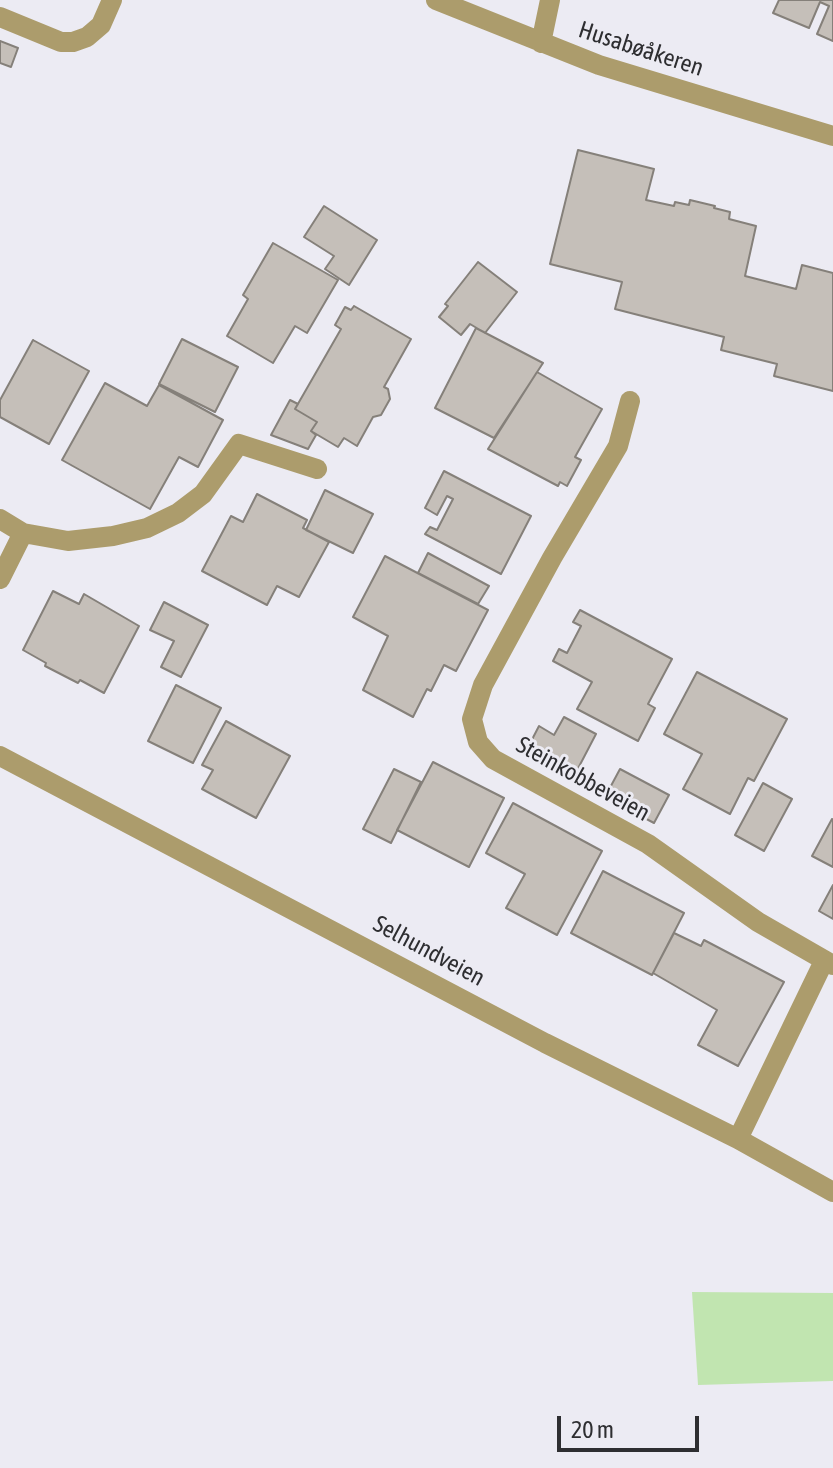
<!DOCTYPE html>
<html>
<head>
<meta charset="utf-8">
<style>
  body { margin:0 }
  #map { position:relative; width:833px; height:1468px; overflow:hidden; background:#ecebf3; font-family:"Asap Condensed",sans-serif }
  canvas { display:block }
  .scale { position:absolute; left:557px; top:1416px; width:142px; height:36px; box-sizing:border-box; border:4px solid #2e2e31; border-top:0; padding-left:10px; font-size:24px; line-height:28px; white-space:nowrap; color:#2e2e31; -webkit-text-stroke:6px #ecebf3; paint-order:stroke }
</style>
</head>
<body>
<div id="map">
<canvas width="833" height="1468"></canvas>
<div class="scale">20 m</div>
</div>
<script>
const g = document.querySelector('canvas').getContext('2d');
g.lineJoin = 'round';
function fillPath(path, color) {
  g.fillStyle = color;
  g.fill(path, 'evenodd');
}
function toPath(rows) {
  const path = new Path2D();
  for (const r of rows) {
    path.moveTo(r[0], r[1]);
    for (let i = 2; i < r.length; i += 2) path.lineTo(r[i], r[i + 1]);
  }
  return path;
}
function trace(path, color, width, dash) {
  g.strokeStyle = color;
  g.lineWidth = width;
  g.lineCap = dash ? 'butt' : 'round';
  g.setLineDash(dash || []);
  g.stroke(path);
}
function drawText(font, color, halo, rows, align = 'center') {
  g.font = font + ' "Asap Condensed",sans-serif';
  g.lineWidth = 6;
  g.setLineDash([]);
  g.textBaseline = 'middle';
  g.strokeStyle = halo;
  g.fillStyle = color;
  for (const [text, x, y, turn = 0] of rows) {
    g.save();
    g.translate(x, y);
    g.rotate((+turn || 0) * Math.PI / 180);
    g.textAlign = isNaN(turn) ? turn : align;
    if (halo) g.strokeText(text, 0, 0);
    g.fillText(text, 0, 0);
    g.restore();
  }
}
fillPath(toPath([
  [692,1292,833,1293,833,1381,698,1385]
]), '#c1e5b0');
const building = toPath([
  [779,0,833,0,833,41,817,34,829,6,820,2,809,28,773,13,779,0],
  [0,41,18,48,11,67,0,63,0,41],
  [578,150,654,169,646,200,674,206,675,202,689,205,690,200,715,206,714,208,730,212,729,219,756,226,745,276,796,289,802,265,833,273,833,391,774,376,777,364,721,350,724,337,615,309,622,282,550,264,578,150],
  [324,206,377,240,349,285,325,269,334,256,304,237,324,206],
  [273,243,338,280,307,333,295,326,273,363,227,336,248,299,243,295,273,243],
  [478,262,517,292,485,333,470,324,461,335,439,317,448,306,445,304,478,262],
  [354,306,411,339,384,387,388,389,390,399,381,415,373,417,357,446,344,438,338,447,311,431,317,422,295,409,341,329,335,325,345,307,351,310,354,306],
  [476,328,543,363,494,438,435,408,476,328],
  [182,339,238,367,215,412,159,384,182,339],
  [33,340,89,371,49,444,0,417,0,400,33,340],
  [537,372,602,409,575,457,581,460,567,486,560,482,558,486,488,449,537,372],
  [105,383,147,406,159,385,223,420,198,467,179,457,150,509,62,460,105,383],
  [290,400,298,404,295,409,317,422,311,431,316,435,308,449,271,435,290,400],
  [444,471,531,516,501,574,425,534,430,527,437,530,453,499,447,496,437,515,425,508,444,471],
  [325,490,373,514,353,553,306,530,325,490],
  [257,494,307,520,303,528,329,542,299,597,277,586,267,605,202,571,231,516,243,522,257,494],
  [428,553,489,586,478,604,418,573,428,553],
  [385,556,488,610,456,671,444,665,431,691,427,689,413,717,363,690,388,636,353,617,385,556],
  [53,591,79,604,84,594,139,626,104,693,80,680,78,683,45,666,46,663,23,650,53,591],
  [164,602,208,625,181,677,161,667,174,641,150,630,164,602],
  [580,610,672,659,648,704,655,708,638,741,577,709,592,682,553,661,559,649,567,653,581,626,573,622,580,610],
  [697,672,787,719,754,781,748,778,730,814,683,789,702,754,664,734,697,672],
  [176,685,221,708,193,763,148,741,176,685],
  [564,717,596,734,572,780,524,755,539,726,554,735,564,717],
  [226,721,290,756,256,818,202,789,213,770,202,765,226,721],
  [433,762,504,798,469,867,397,830,433,762],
  [394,769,421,782,391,843,363,829,394,769],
  [620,769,669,795,654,823,605,797,620,769],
  [763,783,792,799,764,851,735,835,763,783],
  [513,803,602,851,557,935,506,908,525,874,486,853,513,803],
  [832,819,833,820,833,867,812,856,832,819],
  [603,871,684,913,652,975,571,933,603,871],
  [833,885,833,919,819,911,833,885],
  [674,933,701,946,704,940,784,982,738,1066,698,1045,717,1010,653,973,674,933]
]);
fillPath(building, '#c5bfb9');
trace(building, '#85807a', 2);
trace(toPath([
  [436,0,599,65,833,136],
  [0,17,61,42,73,42,87,37,101,25,112,0],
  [541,43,550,0],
  [630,401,618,446,552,558,483,685,472,719,478,742,493,759,648,844,758,922,833,965],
  [0,519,23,533,0,579],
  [23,533,68,541,113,536,147,528,178,513,203,494,239,444,317,469],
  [0,756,545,1043,738,1139,833,1192],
  [738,1139,824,961]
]), '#ac9c6c', 20);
drawText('24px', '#2e2e31', '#ecebf3', [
  ["Husabøåkeren",641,49,18],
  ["Steinkobbeveien",583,779,29],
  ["Selhundveien",429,951,28]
]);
</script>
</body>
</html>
